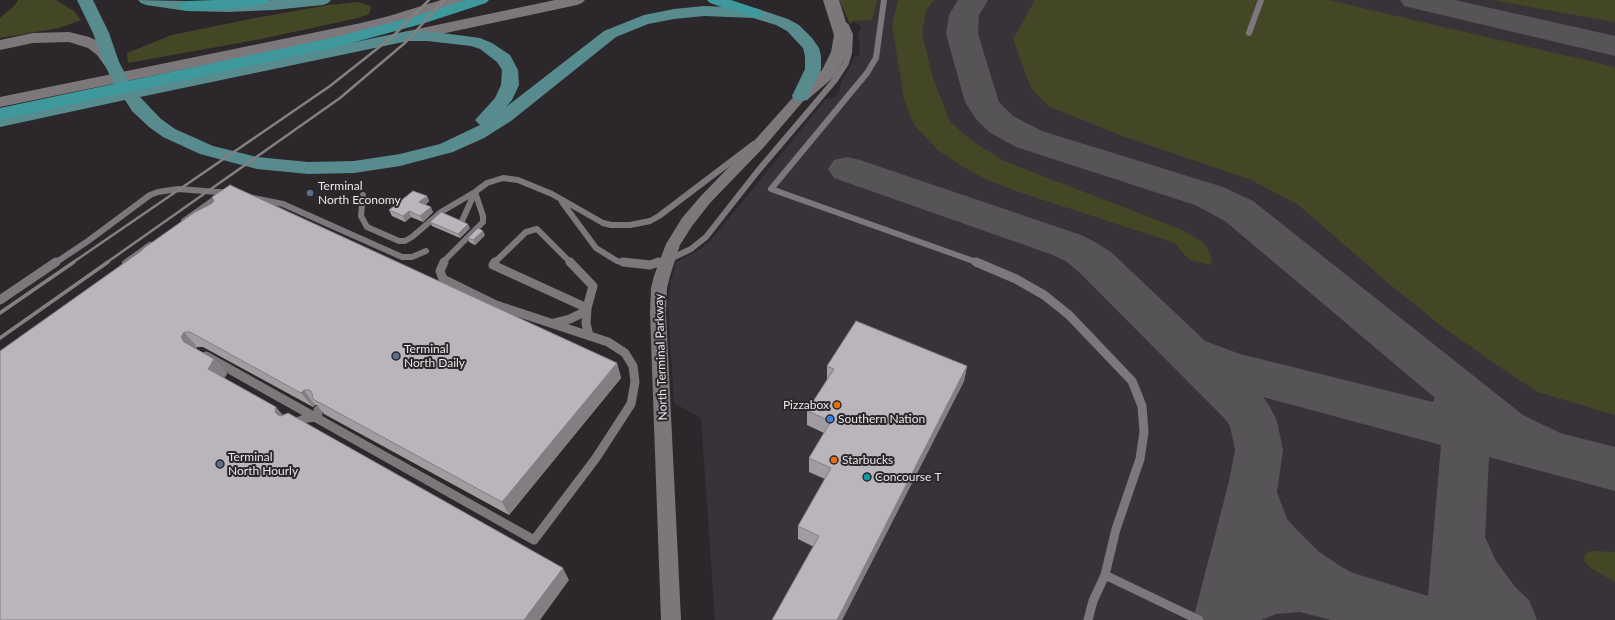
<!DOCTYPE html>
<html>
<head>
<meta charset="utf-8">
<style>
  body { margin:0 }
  canvas { display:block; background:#2b272b }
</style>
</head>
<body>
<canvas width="1615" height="620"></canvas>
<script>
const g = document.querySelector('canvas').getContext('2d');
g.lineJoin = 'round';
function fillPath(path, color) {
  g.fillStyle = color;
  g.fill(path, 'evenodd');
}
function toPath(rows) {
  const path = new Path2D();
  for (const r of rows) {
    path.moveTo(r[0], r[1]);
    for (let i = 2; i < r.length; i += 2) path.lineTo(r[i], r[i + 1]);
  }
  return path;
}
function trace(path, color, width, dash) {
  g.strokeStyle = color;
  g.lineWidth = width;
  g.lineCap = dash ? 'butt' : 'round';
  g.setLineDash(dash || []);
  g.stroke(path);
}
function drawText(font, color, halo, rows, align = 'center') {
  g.font = font + ' Lato,sans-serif';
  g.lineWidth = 4;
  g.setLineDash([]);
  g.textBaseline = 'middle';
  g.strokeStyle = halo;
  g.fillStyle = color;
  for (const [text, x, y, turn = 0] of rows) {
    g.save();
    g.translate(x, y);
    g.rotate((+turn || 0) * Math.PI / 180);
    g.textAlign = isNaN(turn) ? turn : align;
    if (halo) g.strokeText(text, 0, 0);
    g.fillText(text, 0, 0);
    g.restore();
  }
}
fillPath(toPath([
  [843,0,1615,0,1615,620,715,620,701,418,674,403,668,304,671,281,676,262,701,249,712,239,826,99,835,97,838,93,842,80,851,65,855,56,858,56,860,52,858,32,861,29,860,25,854,22]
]), '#3a3239');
fillPath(toPath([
  [18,0,56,0,74,11,81,20,59,28,0,38,0,18,14,6],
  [839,0,877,0,872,20,853,21,850,24],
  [898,0,934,0,926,11,922,34,933,78,950,122,971,140,1004,161,1180,229,1203,242,1210,253,1212,265,1189,260,1175,243,1019,192,987,180,960,165,938,150,914,125,904,99,892,25],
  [1035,0,1328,0,1615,67,1615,415,1538,392,1504,370,1444,328,1387,282,1331,233,1297,204,1249,179,1125,137,1048,106,1031,88,1013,39],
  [1494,0,1615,0,1615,22,1530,7],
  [358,2,371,6,369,14,358,18,261,39,128,63,127,53,172,35,250,19,328,5],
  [1592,551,1615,552,1615,582,1592,569,1586,563,1584,560,1585,554]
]), '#434726');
fillPath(toPath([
  [958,0,988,0,979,15,978,34,999,102,1013,116,1042,131,1223,187,1253,201,1523,415,1560,433,1615,447,1615,491,1489,457,1485,537,1496,561,1516,588,1529,600,1537,620,1331,620,1300,612,1276,614,1261,620,1193,620,1229,481,1235,450,1230,426,1224,418,1081,274,1067,262,1053,255,834,178,828,169,834,160,847,157,860,160,1081,235,1095,242,1111,252,1205,341,1240,354,1433,402,1435,398,1225,221,1195,205,1016,147,989,132,976,119,965,102,946,34,949,15,958,0],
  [1263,397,1441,445,1428,596,1353,573,1340,566,1318,551,1295,528,1287,519,1277,492,1283,450,1277,421,1270,407,1263,397],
  [1400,0,1455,0,1615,36,1615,56,1404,6,1400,0]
]), '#575457');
trace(toPath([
  [884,0,876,58,867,73,771,189,979,263],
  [1249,33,1261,0],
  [363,195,361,216,367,227,399,241,405,241,412,237,441,212,475,192,487,183,503,178,518,180,552,194,603,223,611,225,630,225,650,221,659,216,754,144],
  [248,197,283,204,402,257,412,257,426,251],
  [562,202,596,248,617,261,627,263],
  [184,221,222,194],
  [462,221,475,192],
  [55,263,88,241,150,195,158,192,178,189,231,193],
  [125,263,150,245],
  [443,263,445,260,483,222,483,216,475,192],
  [494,263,526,232,537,229,571,263],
  [656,263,670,259,691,249,706,237,757,172,835,80,846,63,849,53,850,35,846,26]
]), '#7c777b', 6);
trace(toPath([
  [495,262,493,265,587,308],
  [570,262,593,286,587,308],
  [623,262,650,265,659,262],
  [976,262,1016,279,1044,295,1069,315,1132,381,1142,406,1144,432,1140,459,1116,529,1105,575,1093,601,1088,620],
  [0,300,56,262],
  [587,308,586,323,589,336],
  [554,323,570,319,586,311],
  [206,356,534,540,596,458,631,404,635,382,633,366,625,353,608,342,496,305,443,279,440,271,444,262],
  [293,424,307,418,318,417,318,410],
  [1105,575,1199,620]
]), '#7c777b', 9);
fillPath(toPath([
  [801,92,805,93,807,96,805,99,764,147,710,203,692,226,680,245,670,276,667,288,666,313,681,620,661,620,650,313,651,288,654,276,666,244,682,218,700,197,754,141,797,93,801,92]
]), '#7c777b');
fillPath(toPath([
  [441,0,465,0,462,3,400,23,361,33,0,107,0,97,361,23,389,16,441,0],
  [555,0,585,0,582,3,577,5,408,41,402,39,400,36,402,33,408,31,555,0],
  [823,0,839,0,850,35,847,52,844,60,834,77,807,100,801,101,795,100,792,96,795,92,822,70,831,52,834,35,823,0],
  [69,32,89,37,100,42,109,47,119,62,117,66,111,67,105,66,97,55,88,48,69,42,33,43,0,50,0,40,33,33,69,32]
]), '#7c777b');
fillPath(toPath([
  [77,0,93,0,109,33,119,62,133,88,408,31,427,31,480,38,492,43,510,55,518,70,519,85,512,100,506,107,604,31,644,15,674,9,704,6,755,8,788,19,799,25,812,38,819,48,821,56,821,69,807,100,801,101,795,100,792,96,805,69,805,56,803,48,787,31,776,25,753,18,704,16,674,19,648,24,616,37,511,121,484,138,453,152,400,166,354,173,308,174,257,169,200,154,163,137,149,127,132,111,125,100,0,127,0,115,118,91,103,62,93,33,77,0],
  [408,41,427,41,471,46,480,49,497,62,502,70,501,85,495,98,475,120,480,125,440,144,400,154,354,161,308,162,257,157,213,146,175,129,161,119,140,97,408,41],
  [138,0,228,2,276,0,331,0,328,3,323,5,273,10,228,12,187,11,146,5,141,3,138,0]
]), '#578b8e');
fillPath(toPath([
  [216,0,270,0,267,3,262,5,231,9,187,11,181,9,179,6,181,3,187,1,216,0],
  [465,0,489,0,486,3,425,23,333,48,0,120,0,108,331,38,413,17,465,0],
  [707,0,731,0,761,10,763,13,761,16,755,18,710,3,707,0]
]), '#3f989b');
trace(toPath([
  [72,263,330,86,392,37,429,0],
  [106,263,340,98,406,42,444,0]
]), '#838083', 2.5);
trace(toPath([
  [0,313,74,262],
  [0,338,108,262]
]), '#838083', 3.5);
fillPath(toPath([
  [427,196,429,201,425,205,433,212,423,222,411,217,405,222,392,216,389,210],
  [430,222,470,228,460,238,432,226],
  [485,235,475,245,469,242,468,238],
  [141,251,617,363,621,378,509,515,324,414,317,405,315,405,313,407,203,347,197,347,196,349,214,359,227,374,224,378,283,415,569,580,0,620],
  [827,366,967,366,964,381,842,620,772,620,814,547,798,539,798,526,825,479,809,472,809,458,824,433,807,425,807,411,827,381]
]), '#a09ca0');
fillPath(toPath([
  [427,196,429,201,422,208,419,202],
  [431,207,433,212,423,222,420,216],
  [409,211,411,217,405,222,403,216],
  [468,224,470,228,460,238,458,234],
  [483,231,485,235,475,245,473,240],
  [184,332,197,347,194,352,184,342,181,337],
  [214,359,227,374,221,383,208,369],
  [617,363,621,378,509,515,502,502],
  [967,366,964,381,842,620,837,620],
  [304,390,315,405,313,407,301,393],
  [276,407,288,421,287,426,275,412],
  [563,568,569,580,540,620,524,620]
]), '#827f82');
const building = toPath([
  [230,185,617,363,502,502,313,399,312,393,310,390,304,390,301,393,190,332,184,332,181,337,184,342,214,359,208,369,276,407,275,412,278,415,281,416,288,413,563,568,524,620,0,620,0,351,141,251,144,248,195,212,211,204,214,201,212,197,230,185],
  [413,191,427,196,419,202,431,207,420,216,409,211,403,216,389,210,413,191],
  [441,212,468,224,458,234,430,222,441,212],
  [478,228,483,231,473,240,468,238,478,228],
  [856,321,967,366,837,620,772,620,819,536,798,526,831,468,809,458,831,421,807,411,834,369,827,366,856,321]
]);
fillPath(building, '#bab5ba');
trace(building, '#827f82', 1);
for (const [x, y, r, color] of [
  [310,193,4,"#5c6f8a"],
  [396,356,4,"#5c6f8a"],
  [837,405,4,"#e8710a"],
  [830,419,4,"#3f7fe0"],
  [834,460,4,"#e8710a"],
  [220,464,4,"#5c6f8a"],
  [867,477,4,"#0f9aa8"]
]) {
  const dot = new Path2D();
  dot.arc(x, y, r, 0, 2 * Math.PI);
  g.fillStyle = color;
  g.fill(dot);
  trace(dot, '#2b272b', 1.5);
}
drawText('12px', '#e8e6e8', '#2b272b', [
  ["Terminal",318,186],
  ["North Economy",318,200],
  ["Terminal",404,349],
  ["North Daily",404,363],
  ["Pizzabox",829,405,"right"],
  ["Southern Nation",838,419],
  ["Terminal",228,457],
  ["North Hourly",228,471],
  ["Starbucks",842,460],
  ["Concourse T",875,477]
], 'left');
drawText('12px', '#e8e6e8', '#2b272b', [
  ["North Terminal Parkway",661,357,-92]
]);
</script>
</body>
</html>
